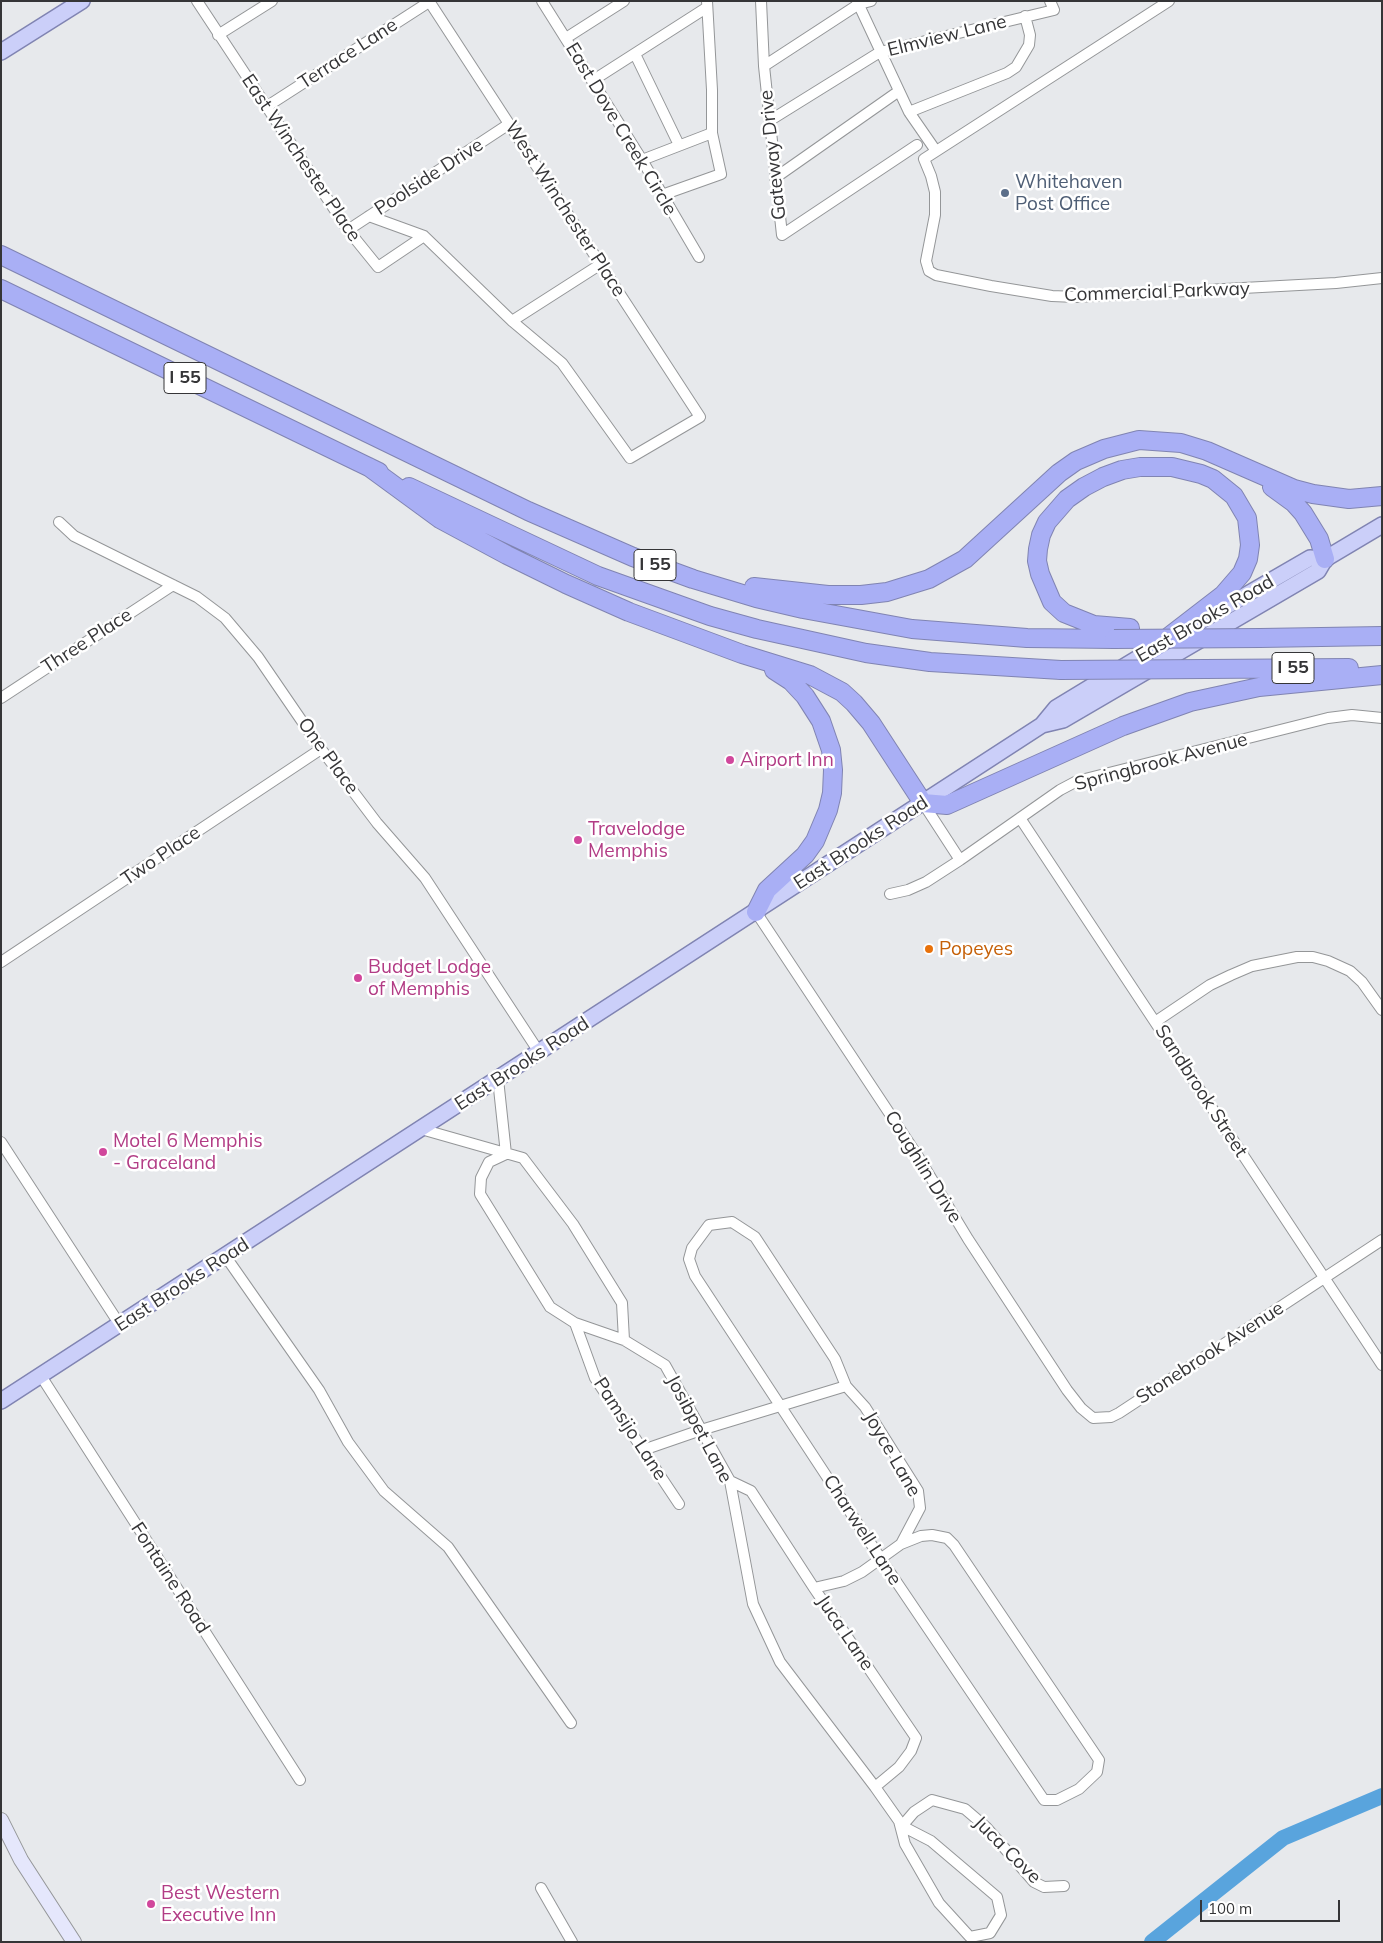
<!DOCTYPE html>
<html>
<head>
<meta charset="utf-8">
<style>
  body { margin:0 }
  #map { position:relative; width:1383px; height:1943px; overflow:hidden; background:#e7e9ec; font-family:Mulish,sans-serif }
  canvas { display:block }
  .frame { position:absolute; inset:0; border:2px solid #353537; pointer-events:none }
  .scale { position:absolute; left:1200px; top:1900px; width:140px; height:22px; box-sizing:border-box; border:2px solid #353537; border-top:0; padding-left:6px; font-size:15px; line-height:18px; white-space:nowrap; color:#353537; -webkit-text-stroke:4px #fff; paint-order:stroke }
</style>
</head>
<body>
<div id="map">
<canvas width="1383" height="1943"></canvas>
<div class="frame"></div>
<div class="scale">100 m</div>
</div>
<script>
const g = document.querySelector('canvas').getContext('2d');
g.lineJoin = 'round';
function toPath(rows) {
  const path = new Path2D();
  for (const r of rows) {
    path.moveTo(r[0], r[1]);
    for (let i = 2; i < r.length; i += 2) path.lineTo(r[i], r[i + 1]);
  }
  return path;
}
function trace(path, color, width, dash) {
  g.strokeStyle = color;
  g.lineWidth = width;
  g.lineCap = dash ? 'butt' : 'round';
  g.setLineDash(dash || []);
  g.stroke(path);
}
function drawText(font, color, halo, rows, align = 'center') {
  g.font = font + ' Mulish,sans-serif';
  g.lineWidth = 5;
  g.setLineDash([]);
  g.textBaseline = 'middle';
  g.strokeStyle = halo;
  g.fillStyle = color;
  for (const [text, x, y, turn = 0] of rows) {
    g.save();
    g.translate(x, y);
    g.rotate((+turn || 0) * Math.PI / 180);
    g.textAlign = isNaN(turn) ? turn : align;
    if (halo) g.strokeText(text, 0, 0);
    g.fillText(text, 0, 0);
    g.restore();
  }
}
trace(toPath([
  [1152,1942,1283,1838,1382,1796]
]), '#59a4dd', 16);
const minor = toPath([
  [197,1,348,230,378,267,424,236],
  [542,1,642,160,699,257],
  [761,1,764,66,782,235,917,145],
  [857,1,909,112,936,151],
  [1169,1,924,159,931,176,935,192,935,215,926,261,929,271,936,275,991,286,1052,296,1076,297,1336,283,1382,278],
  [218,35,272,1],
  [566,38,624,1],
  [635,54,679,145],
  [764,66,859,4,871,1],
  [592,81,706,8],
  [266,107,429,2],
  [909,112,1007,73,1016,67,1029,45,1030,35,1025,16],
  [769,121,880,52,1054,10,1050,1],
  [642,160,712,133],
  [775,178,899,91],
  [662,195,721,174,712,133,712,90,707,1],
  [369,216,424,236,512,321,562,363,630,458,700,417,429,1],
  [348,230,509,124],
  [512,321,601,264],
  [59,522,74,536,197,597,225,618,258,657,321,749,377,823,425,878,539,1052],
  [1,698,173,585],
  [923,803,960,860],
  [1020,818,1382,1365],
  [890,894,908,890,926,882,960,860,1060,790,1077,781,1328,718,1352,715,1382,718],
  [756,912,919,1158,968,1239,1067,1390,1081,1408,1093,1418,1111,1417,1119,1413,1382,1240],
  [1,962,321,749],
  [1155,1022,1210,985,1231,975,1252,966,1297,957,1313,957,1328,961,1350,971,1362,982,1382,1010],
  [498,1079,506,1154],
  [421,1129,523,1158,573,1224,622,1303,624,1340],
  [1,1142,120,1325],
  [506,1154,489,1162,481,1178,480,1194,550,1307,575,1323,624,1340,665,1365,730,1481,753,1604,780,1662,875,1787,899,1821,902,1826,931,1841,997,1897,1001,1915,990,1933,970,1937,939,1903,905,1844,899,1821],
  [732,1222,755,1237,835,1359,846,1386,865,1407,918,1491,920,1508,901,1544,921,1536,932,1535,947,1538,954,1545,1099,1760,1097,1772,1079,1789,1057,1800,1044,1800,881,1559,695,1276,689,1259,692,1248,709,1225,732,1222],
  [226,1257,319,1390,348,1442,384,1491,448,1547,571,1723],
  [575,1323,595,1378,679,1504],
  [41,1376,300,1780],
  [643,1450,701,1430,846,1386],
  [730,1481,751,1491,814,1588,916,1738,911,1751,899,1767,875,1787],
  [814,1588,844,1581,862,1572,901,1544],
  [902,1826,914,1812,932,1800,965,1809,986,1827,1034,1882,1044,1887,1064,1886],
  [541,1888,572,1942]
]);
const secondary = toPath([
  [1,1820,21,1860,74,1942]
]);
const primary = toPath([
  [1,52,82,1],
  [1196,624,1310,558,1325,559],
  [1042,725,1063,720,1318,571,1325,559,1382,525],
  [1,1401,1042,725,1056,708,1163,643]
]);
const motorway = toPath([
  [1,255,528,511,633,557,693,579,756,598,803,609,912,629,1027,638,1114,639],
  [1,289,379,472],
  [369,467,440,519,507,555,566,584,629,612,699,638,742,654,810,675,842,692,854,703,871,723,923,803,947,805,1123,726,1190,702,1259,687,1382,675],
  [409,487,598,576,710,616,757,629,866,653,930,662,1061,670],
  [1272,487,1294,503,1303,513,1319,539,1325,559],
  [754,587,828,595,861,595,887,592,929,579,965,559,1059,473,1076,461,1104,449,1139,440,1181,443,1207,451,1294,489,1313,494,1349,499,1382,496],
  [1130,628,1094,625,1064,613,1052,602,1040,574,1037,561,1038,549,1041,535,1047,522,1067,499,1084,487,1103,477,1122,470,1140,467,1172,467,1201,474,1213,479,1234,496,1247,518,1250,545,1248,559,1242,573,1223,595,1153,649],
  [1260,638,1382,636],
  [1205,669,1349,668],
  [756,912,767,890,805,855,815,841,828,810,832,793,833,770,831,750,821,721,805,696,791,681,774,670]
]);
trace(minor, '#949698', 12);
trace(secondary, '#949698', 16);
trace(primary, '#8084b2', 18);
trace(motorway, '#8084b2', 20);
trace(minor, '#fff', 10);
trace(secondary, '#e5e7fc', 14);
trace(primary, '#cbcff9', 15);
trace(motorway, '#a9aff5', 18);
const motorwayBridge = toPath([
  [1114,639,1260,638],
  [1061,670,1205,669]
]);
trace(motorwayBridge, '#8084b2', 20, []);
trace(motorwayBridge, '#a9aff5', 18);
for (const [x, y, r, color] of [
  [1005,193,5,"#5c6f8a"],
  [730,760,5,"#d1479c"],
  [578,840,5,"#d1479c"],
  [929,949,5,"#e8710a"],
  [358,978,5,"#d1479c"],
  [103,1152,5,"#d1479c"],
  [151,1904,5,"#d1479c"]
]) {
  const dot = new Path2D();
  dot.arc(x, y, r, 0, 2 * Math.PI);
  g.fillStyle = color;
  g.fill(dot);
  trace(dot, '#fff', 2);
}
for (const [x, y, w] of [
  [185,378,42],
  [655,565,42],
  [1293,668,42]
]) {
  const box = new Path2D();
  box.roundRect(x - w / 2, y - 15.5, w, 31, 4);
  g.fillStyle = '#fff';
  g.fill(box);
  trace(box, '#353537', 1);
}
drawText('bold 18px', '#353537', null, [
  ["I 55",185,378],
  ["I 55",655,565],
  ["I 55",1293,668]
]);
drawText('19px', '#353537', '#fff', [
  ["Elmview Lane",947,36,-14],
  ["Terrace Lane",348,54,-33],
  ["East Dove Creek Circle",621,129,59],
  ["Gateway Drive",773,155,-96],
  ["East Winchester Place",301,158,56],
  ["Poolside Drive",429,177,-33],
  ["West Winchester Place",565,209,57],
  ["Commercial Parkway",1157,292,-2],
  ["East Brooks Road",1205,619,-30],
  ["Three Place",87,641,-33],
  ["One Place",328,756,54],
  ["Springbrook Avenue",1161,762,-15],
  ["East Brooks Road",861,843,-33],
  ["Two Place",161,856,-34],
  ["East Brooks Road",522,1064,-33],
  ["Sandbrook Street",1201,1091,57],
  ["Coughlin Drive",923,1167,58],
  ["East Brooks Road",182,1285,-33],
  ["Stonebrook Avenue",1210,1353,-33],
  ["Pamsijo Lane",630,1429,57],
  ["Josibpet Lane",699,1429,62],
  ["Joyce Lane",892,1454,60],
  ["Charwell Lane",862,1530,57],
  ["Fontaine Road",170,1578,57],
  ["Juca Lane",845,1633,56],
  ["Juca Cove",1007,1850,45]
]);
drawText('19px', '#4e5e75', '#fff', [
  ["Whitehaven",1015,182],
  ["Post Office",1015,204]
], 'left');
drawText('19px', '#b23c85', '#fff', [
  ["Airport Inn",740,760],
  ["Travelodge",588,829],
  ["Memphis",588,851],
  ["Budget Lodge",368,967],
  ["of Memphis",368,989],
  ["Motel 6 Memphis",113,1141],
  ["- Graceland",113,1163],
  ["Best Western",161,1893],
  ["Executive Inn",161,1915]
], 'left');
drawText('19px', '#c56008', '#fff', [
  ["Popeyes",939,949]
], 'left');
</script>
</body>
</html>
